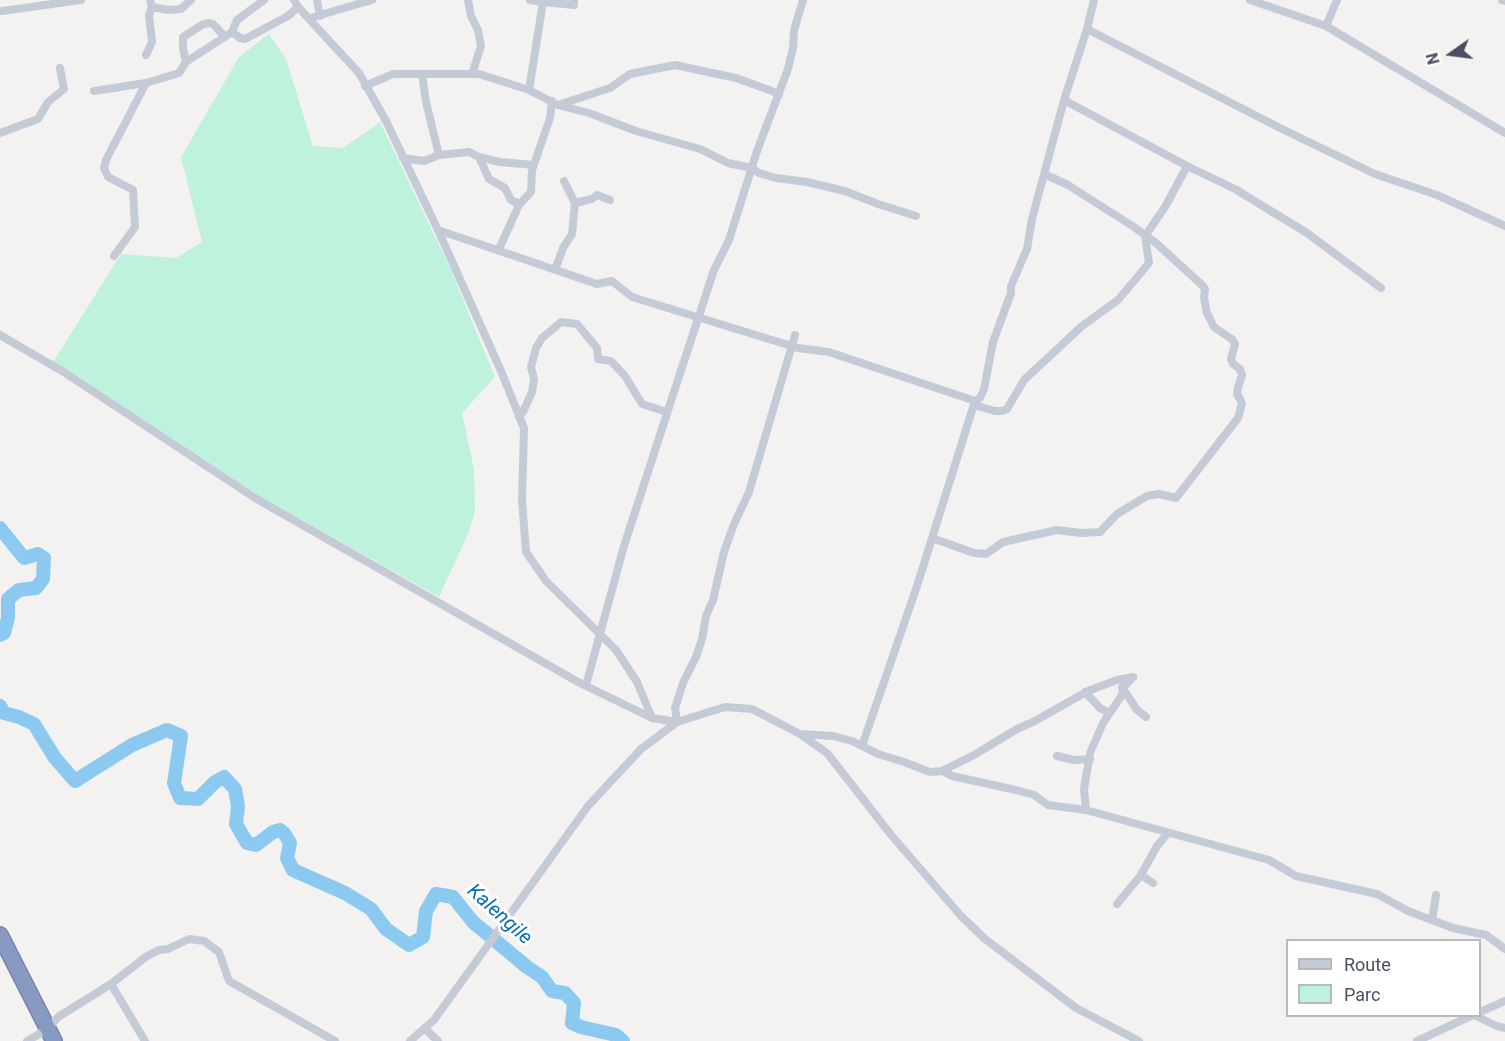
<!DOCTYPE html>
<html>
<head>
<meta charset="utf-8">
<style>
  body { margin:0 }
  #map { position:relative; width:1505px; height:1041px; overflow:hidden; background:#f4f2f1; font-family:Roboto,sans-serif }
  canvas { display:block }
  .legend { position:absolute; left:1286px; top:939px; width:195px; height:78px; box-sizing:border-box; background:#fff; border:2px solid #b6b9bf; margin:0; padding:8px 10px; list-style:none; font-size:18px; color:#485060 }
  .legend li { display:flex; align-items:center; gap:12px; height:30px }
  .legend b { width:30px; border:2px solid #b6b9bf }
  .north { position:absolute; left:1421px; top:24px; width:60px; height:60px; -webkit-text-stroke:4px #fff; paint-order:stroke; rotate:256deg; font-size:16px; font-weight:700; line-height:24px; text-align:center; color:#485060 }
  .north::after { content:''; display:block; margin:auto; width:21px; height:27px; background:#485060; clip-path:polygon(50% 0,100% 100%,50% 72%,0 100%) }
</style>
</head>
<body>
<div id="map">
<canvas width="1505" height="1041"></canvas>
<ul class="legend">
<li><b style="height:8px;background:#c5cbd6"></b>Route</li>
<li><b style="height:16px;background:#bff2dc"></b>Parc</li>
</ul>
<div class="north">N</div>
</div>
<script>
const g = document.querySelector('canvas').getContext('2d');
g.lineJoin = 'round';
function fillPath(path, color) {
  g.fillStyle = color;
  g.fill(path, 'evenodd');
}
function toPath(rows) {
  const path = new Path2D();
  for (const r of rows) {
    path.moveTo(r[0], r[1]);
    for (let i = 2; i < r.length; i += 2) path.lineTo(r[i], r[i + 1]);
  }
  return path;
}
function trace(path, color, width, dash) {
  g.strokeStyle = color;
  g.lineWidth = width;
  g.lineCap = dash ? 'butt' : 'round';
  g.setLineDash(dash || []);
  g.stroke(path);
}
function drawText(font, color, halo, rows, align = 'center') {
  g.font = font + ' Roboto,sans-serif';
  g.lineWidth = 6;
  g.setLineDash([]);
  g.textBaseline = 'middle';
  g.strokeStyle = halo;
  g.fillStyle = color;
  for (const [text, x, y, turn = 0] of rows) {
    g.save();
    g.translate(x, y);
    g.rotate((+turn || 0) * Math.PI / 180);
    g.textAlign = isNaN(turn) ? turn : align;
    if (halo) g.strokeText(text, 0, 0);
    g.fillText(text, 0, 0);
    g.restore();
  }
}
fillPath(toPath([
  [269,34,286,59,313,146,343,148,380,122,451,270,495,377,462,413,474,469,475,511,469,532,439,597,256,494,53,362,121,254,176,258,202,242,181,157,239,57]
]), '#bff2dc');
trace(toPath([
  [0,528,24,558,38,554,44,558,43,579,36,588,19,590,8,599,8,618,4,633,0,635],
  [0,706,4,713,19,717,34,724,55,758,75,781,132,745,167,730,181,736,174,783,180,798,198,799,215,782,224,777,235,789,238,806,236,824,247,843,256,845,273,832,280,830,284,833,290,843,287,858,293,870,345,893,371,909,386,929,409,945,423,937,426,911,436,894,453,897,473,922,527,967,542,977,552,991,565,993,574,1003,572,1023,581,1027,616,1035,623,1041]
]), '#8bc9f0', 14);
const highway = toPath([
  [0,935,54,1041]
]);
trace(highway, '#7384ae', 18);
trace(toPath([
  [294,0,298,7,359,73,386,121,438,230,501,371,524,428,522,500,526,552,546,581,616,650,637,682,652,718],
  [317,0,320,16],
  [468,0,471,16,478,30,481,46,472,74],
  [530,0,543,2],
  [1250,0,1326,26,1505,133],
  [1502,0,1505,1],
  [152,7,168,10,181,9,191,0],
  [2,11,81,0],
  [310,18,372,0],
  [1326,26,1337,0],
  [1087,29,1282,129,1375,174,1437,195,1505,226],
  [232,32,237,20,264,0],
  [146,55,152,42,149,15,152,7,150,0],
  [186,62,183,48,183,37,202,25,208,23,213,24,225,37],
  [365,86,393,74,479,74,529,90,558,105,589,113,636,131,700,149,728,163,752,168,759,173,776,178,807,182,845,191,878,204,916,216],
  [529,90,543,2,574,5,574,0],
  [94,91,146,83,179,73,186,62,232,32,240,38,245,39,288,16,298,7],
  [1064,100,1187,166,1235,189,1307,233,1381,288],
  [558,105,610,88,630,74,675,65,736,78,772,91,779,95],
  [0,133,38,119,48,102,64,89,60,68],
  [439,155,469,152,479,157,489,179,505,188,511,200,520,204],
  [479,157,500,162,534,165],
  [403,158,424,161,439,155,426,102,422,74],
  [564,181,575,203,592,199,597,195,610,200],
  [438,230,597,284,612,281,632,297,798,348,829,352,975,401],
  [499,249,519,205,531,192,532,170,550,118,552,101],
  [114,256,135,227,133,190,108,177,104,168,106,160,146,83],
  [555,270,563,248,572,234,575,203],
  [0,335,62,371,255,498,578,682,652,718,677,722,675,708,683,683,696,657,702,639,706,616,713,600,724,552,734,524,749,492,795,335],
  [974,405,995,411,1002,411,1007,409,1024,380,1082,326,1118,300,1149,263,1145,236,1165,207,1187,166],
  [519,417,523,412,532,392,534,379,531,367,536,348,542,338,561,322,577,324,597,348,598,359,611,361,625,376,642,404,667,412],
  [932,538,974,553,986,554,1003,542,1057,530,1081,533,1100,532,1117,514,1147,496,1159,494,1176,498,1238,418,1242,403,1237,394,1238,388,1242,375,1240,369,1233,364,1231,359,1235,344,1233,340,1214,327,1207,313,1204,298,1205,289,1202,285,1156,243,1134,227,1068,185,1044,174],
  [586,685,624,546,672,398,714,270,729,240,757,151,788,69,793,48,794,30,803,0],
  [1122,687,1137,710,1146,717],
  [1085,692,1100,708,1109,713,1106,718],
  [800,734,833,736,852,741,878,754,904,762,930,772,942,771,952,776,1016,790,1034,795,1048,805,1086,810,1269,860,1296,876,1377,894,1408,911,1453,928,1486,935,1505,949],
  [862,746,917,586,975,401,980,398,984,389,993,342,1011,293,1011,286,1027,249,1032,219,1064,100,1087,29,1094,0],
  [1057,756,1074,760,1090,759],
  [942,771,974,755,1017,729,1033,722,1088,691,1117,680,1133,677],
  [1086,810,1084,789,1090,753,1103,723,1122,695,1123,688,1133,677],
  [1141,875,1153,883],
  [1117,904,1141,875,1157,846,1168,833],
  [1432,920,1436,895],
  [111,984,145,1041],
  [1480,1012,1505,1001],
  [1476,1016,1497,1026,1505,1028],
  [425,1029,438,1041],
  [27,1041,48,1029,58,1017,111,984,147,956,159,950,168,949,189,939,204,941,219,952,229,981,335,1041],
  [410,1041,434,1020,588,806,641,749,677,722,725,707,752,709,800,734,827,753,892,836,961,916,985,939,1076,1008,1139,1041],
  [1417,1041,1471,1016]
]), '#c5cbd6', 8);
trace(highway, '#8899c2', 15);
drawText('italic 20px', '#0670b5', '#fff', [
  ["Kalengile",499,915,42]
]);
</script>
</body>
</html>
